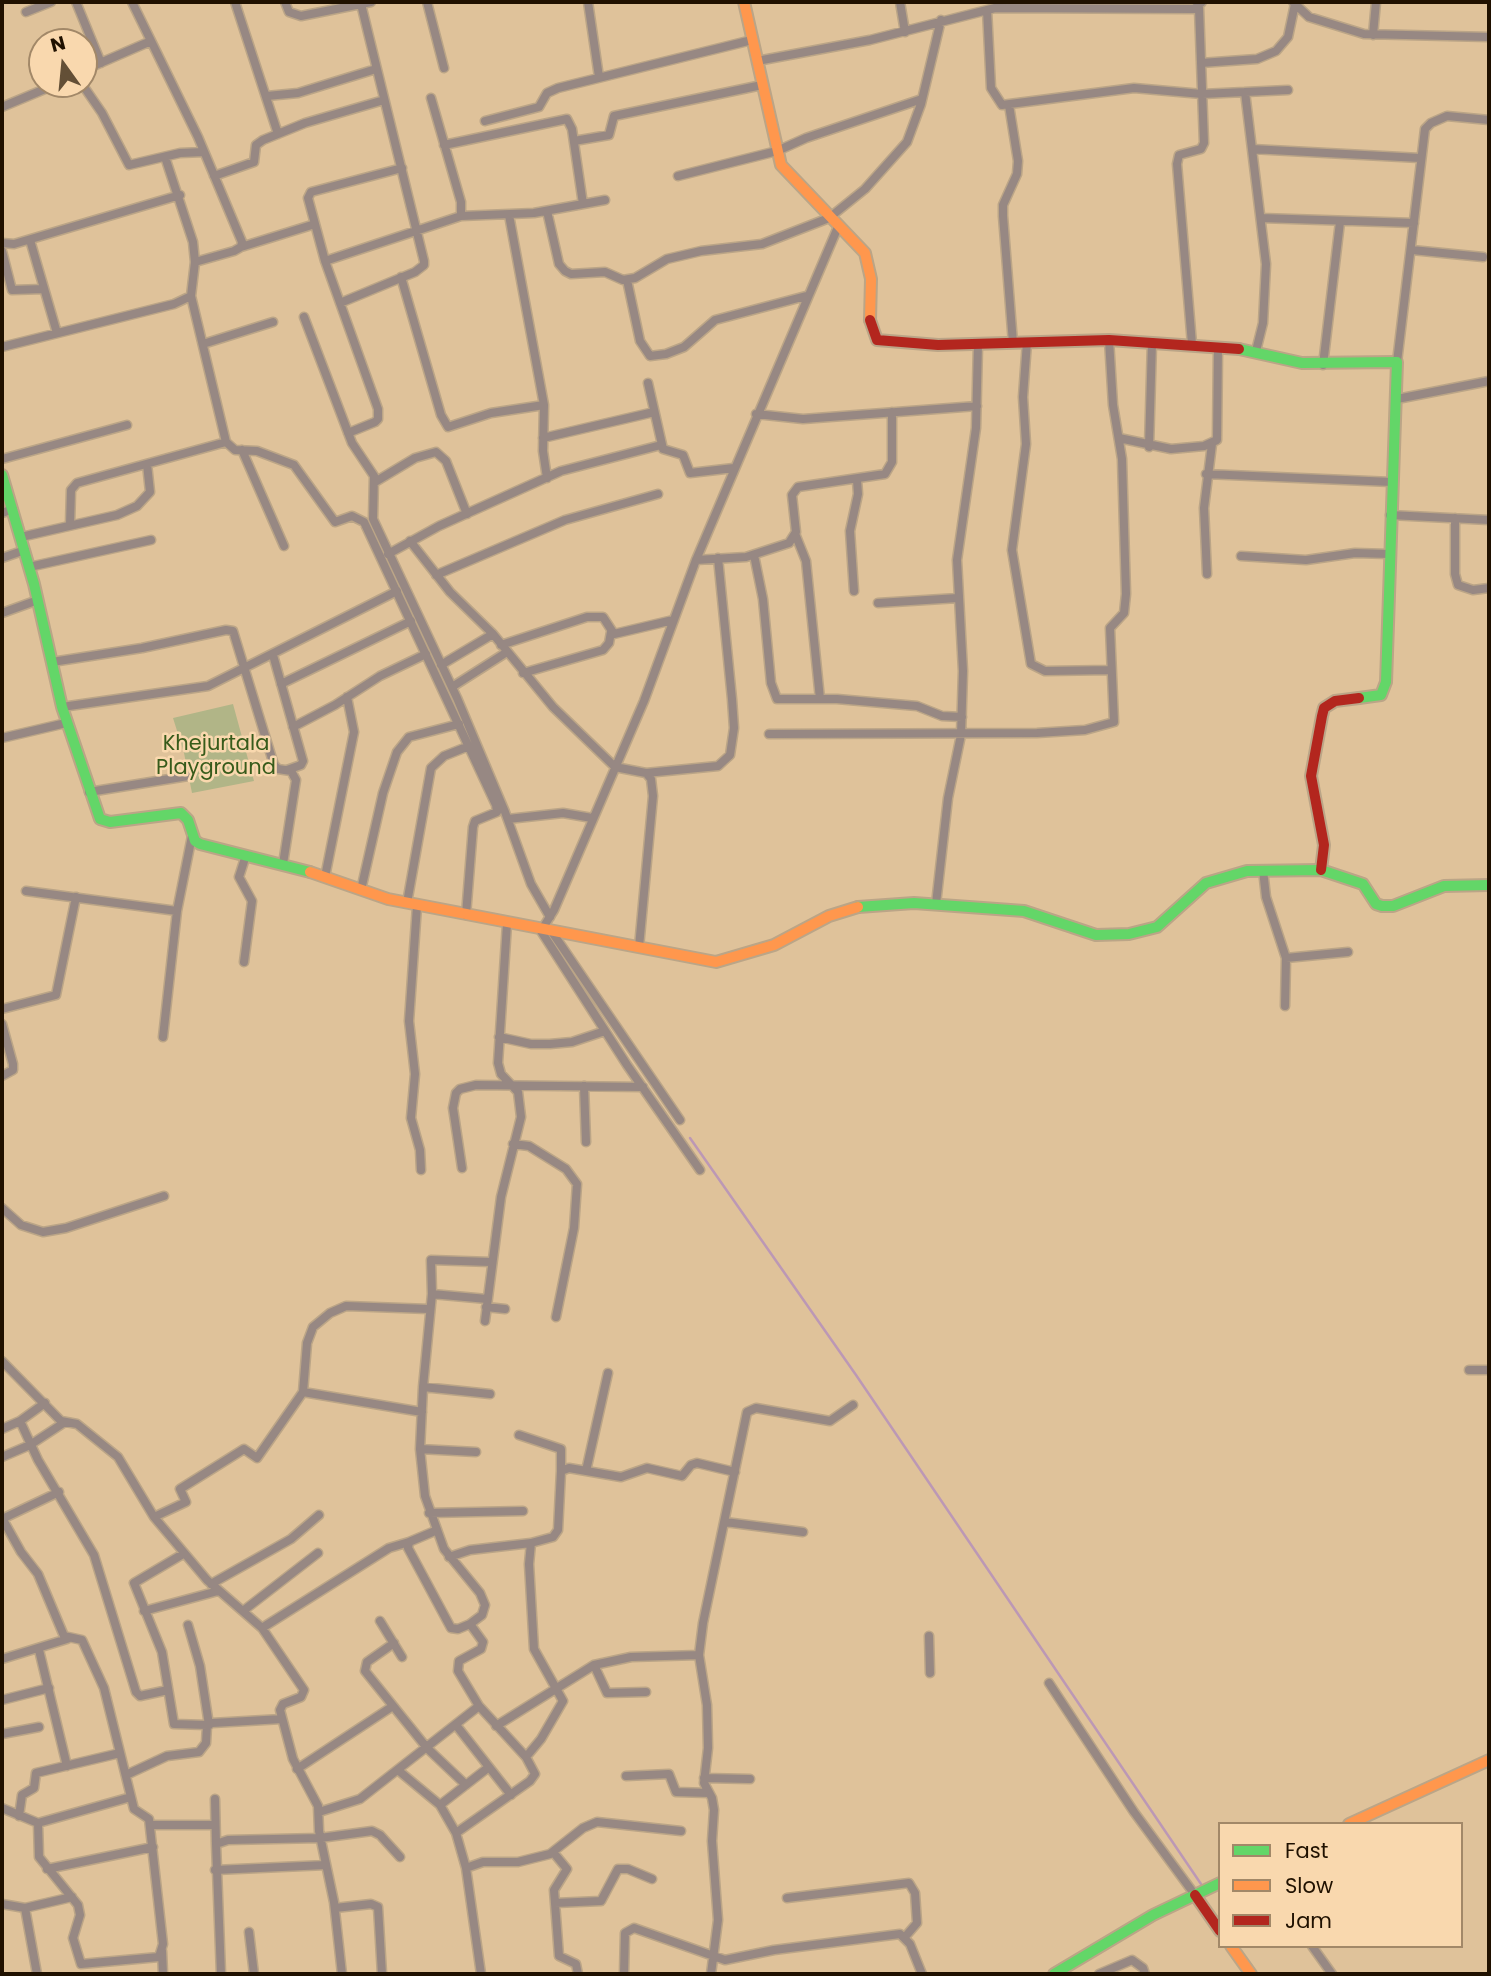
<!DOCTYPE html>
<html>
<head>
<meta charset="utf-8">
<style>
  body { margin:0 }
  #map { position:relative; width:1491px; height:1976px; overflow:hidden; background:#dfc29a; font-family:Poppins,sans-serif }
  canvas { display:block }
  .frame { position:absolute; inset:0; border:4px solid #201100; pointer-events:none }
  .legend { position:absolute; left:1218px; top:1822px; width:245px; height:126px; box-sizing:border-box; background:#f9d8ae; border:2px solid #a28868; margin:0; padding:9px 12px; list-style:none; font-size:21px; color:#201100 }
  .legend li { display:flex; align-items:center; gap:14px; height:35px }
  .legend b { width:35px; border:2px solid #a28868 }
  .north { position:absolute; left:28px; top:28px; width:70px; height:70px; box-sizing:border-box; background:#f9d8ae; border:2px solid #a28868; border-radius:50%; rotate:345deg; font-size:19px; font-weight:700; line-height:28px; text-align:center; color:#201100 }
  .north::after { content:''; display:block; margin:auto; width:24px; height:32px; background:#634f36; clip-path:polygon(50% 0,100% 100%,50% 72%,0 100%) }
</style>
</head>
<body>
<div id="map">
<canvas width="1491" height="1976"></canvas>
<div class="frame"></div>
<ul class="legend">
<li><b style="height:9px;background:#63d668"></b>Fast</li>
<li><b style="height:9px;background:#ff974d"></b>Slow</li>
<li><b style="height:9px;background:#b3261e"></b>Jam</li>
</ul>
<div class="north">N</div>
</div>
<script>
const g = document.querySelector('canvas').getContext('2d');
g.lineJoin = 'round';
function fillPath(path, color) {
  g.fillStyle = color;
  g.fill(path, 'evenodd');
}
function toPath(rows) {
  const path = new Path2D();
  for (const r of rows) {
    path.moveTo(r[0], r[1]);
    for (let i = 2; i < r.length; i += 2) path.lineTo(r[i], r[i + 1]);
  }
  return path;
}
function trace(path, color, width, dash) {
  g.strokeStyle = color;
  g.lineWidth = width;
  g.lineCap = dash ? 'butt' : 'round';
  g.setLineDash(dash || []);
  g.stroke(path);
}
function drawText(font, color, halo, rows, align = 'center') {
  g.font = font + ' Poppins,sans-serif';
  g.lineWidth = 5;
  g.setLineDash([]);
  g.textBaseline = 'middle';
  g.strokeStyle = halo;
  g.fillStyle = color;
  for (const [text, x, y, turn = 0] of rows) {
    g.save();
    g.translate(x, y);
    g.rotate((+turn || 0) * Math.PI / 180);
    g.textAlign = isNaN(turn) ? turn : align;
    if (halo) g.strokeText(text, 0, 0);
    g.fillText(text, 0, 0);
    g.restore();
  }
}
fillPath(toPath([
  [233,704,254,781,192,793,184,753,173,718]
]), '#b1b587');
trace(toPath([
  [690,1138,856,1375,1201,1884]
]), '#bc98b5', 2.5);
const street = toPath([
  [76,2,101,63],
  [132,2,198,137,242,242,241,247,234,251,195,262],
  [235,2,278,134],
  [285,2,289,12,301,16,371,2],
  [427,2,444,68],
  [588,2,599,77],
  [900,2,905,32],
  [1293,2,1309,17,1364,34,1489,37],
  [987,10,991,88,1002,105,1134,88,1202,94,1288,90],
  [26,12,51,2],
  [1373,35,1376,2],
  [757,61,870,40,995,8,1194,9,1202,2],
  [1201,63,1257,59,1276,51,1288,37,1295,4],
  [84,70,151,41],
  [82,84,102,113,129,165,180,153,204,152],
  [1245,92,1266,264,1263,323,1256,351],
  [267,96,298,93,376,69],
  [1009,105,1018,161,1017,174,1003,205,1003,216,1013,343],
  [2,107,57,84],
  [485,121,539,107,547,93,558,88,752,40],
  [574,141,609,135,614,116,762,85],
  [444,145,567,119,572,129,583,204],
  [1252,149,1420,158],
  [165,157,193,242,195,262,191,296,226,442,235,450,257,451,294,465,335,522,352,516,364,522,496,805,497,812,475,821,473,827,466,915],
  [214,176,254,162,256,145,263,140,305,123,384,100],
  [678,176,777,151,806,138,922,99],
  [547,211,559,264,565,271,571,274,605,272,623,280,635,278,667,259,701,251,762,244,829,218,865,189,907,142,921,104,941,20],
  [509,215,544,405,543,451,547,478],
  [461,216,534,213,605,200],
  [1261,218,1414,223],
  [30,240,57,333],
  [2,243,14,244,180,195],
  [241,247,315,224],
  [1412,250,1483,257],
  [2,251,12,290,44,289],
  [325,261,461,216,461,202,431,98],
  [401,277,441,415,448,427,491,413,544,405],
  [627,280,640,341,650,356,666,354,684,347,715,320,806,296],
  [340,303,415,272,424,265,424,261,361,4],
  [304,317,352,443,374,476,373,519,457,698,505,812,531,884,550,917],
  [1027,342,1023,397,1026,444,1012,550,1031,664,1045,671,1111,670],
  [203,344,273,322],
  [1192,344,1177,164,1179,155,1201,149,1204,143,1199,8],
  [2,347,174,304,191,296],
  [1397,362,1425,129,1431,123,1447,116,1489,120],
  [1323,365,1340,222],
  [648,383,663,449,683,455,690,473,734,468],
  [1397,399,1489,381],
  [756,414,803,419,977,406],
  [348,433,375,422,378,419,378,409,325,261,308,198,311,192,402,168],
  [543,438,654,412],
  [1119,438,1171,449,1204,446,1217,440,1218,347],
  [1149,447,1152,342],
  [242,450,284,546],
  [2,459,127,425],
  [1206,474,1392,482],
  [375,482,415,458,436,452,446,461,467,514],
  [2,513,13,509],
  [1390,515,1489,520],
  [1455,518,1455,574,1458,585,1473,590,1489,588],
  [70,525,71,490,77,483,226,442],
  [796,536,806,561,820,699],
  [21,537,117,515,137,506,150,492,147,464],
  [410,541,450,592,493,634,553,707,615,767,646,773,651,779,653,796,639,947],
  [388,554,439,526,561,471,661,445],
  [754,555,763,599,771,683,777,699,837,699,917,706,942,716,962,717],
  [1241,556,1306,560,1355,553,1389,554],
  [2,558,25,550],
  [696,560,746,557,789,543,796,532,792,495,798,487,885,474,892,462,892,412],
  [29,567,151,540],
  [1207,574,1204,508,1212,444],
  [436,575,565,520,658,494],
  [854,591,850,531,858,494,857,480],
  [878,603,958,598],
  [2,613,38,600],
  [501,645,587,617,603,617,614,634,673,620],
  [273,655,303,761,301,765,287,770],
  [52,662,142,648,226,630,233,631,274,765,278,769,291,771,296,780,283,864],
  [441,665,493,634],
  [523,673,603,650,609,643,611,632],
  [281,684,411,621],
  [452,687,507,652],
  [62,707,208,686,397,591],
  [293,727,335,705,380,676,426,654],
  [769,734,1037,733,1085,730,1114,722,1110,628,1124,613,1126,594,1122,459,1113,405,1109,340],
  [2,738,66,723],
  [646,773,718,766,730,755,734,728,732,699,718,558],
  [89,792,188,776],
  [508,819,563,813,592,818],
  [1263,870,1266,897,1286,958,1285,1006],
  [325,877,354,732,347,697],
  [361,890,383,793,397,752,409,737,459,724],
  [26,891,177,911],
  [407,903,431,768,444,756,469,746],
  [936,904,948,798,961,735,963,671,957,560,976,428,978,344],
  [417,906,409,1021,415,1074,411,1118,420,1150,421,1170],
  [552,932,680,1120],
  [1286,958,1348,952],
  [244,962,252,901,239,877,246,855],
  [2,1009,56,995,76,897],
  [2,1024,13,1064,13,1070,2,1076],
  [163,1037,177,911,192,836],
  [499,1037,531,1044,550,1044,572,1042,605,1031],
  [584,1086,586,1142],
  [513,1144,529,1146,566,1169,577,1184,574,1228,556,1317],
  [462,1168,453,1108,456,1093,460,1089,476,1085,643,1087],
  [700,1170,627,1065,541,931,554,910,644,701,696,560,838,227],
  [2,1208,21,1225,43,1232,66,1228,164,1196],
  [432,1294,487,1299],
  [486,1307,505,1309],
  [485,1321,501,1197,521,1117,518,1092,501,1074,498,1063,507,924],
  [2,1361,61,1421,77,1424,118,1457,154,1517,207,1580,262,1628,304,1690,301,1697,283,1704,280,1710,293,1759,318,1806,319,1831,334,1902,342,1974],
  [1469,1370,1489,1370],
  [423,1387,432,1294,431,1260,491,1262],
  [303,1392,422,1412],
  [45,1403,20,1421,38,1460,94,1555,136,1692,140,1696,168,1690],
  [2,1429,20,1421],
  [519,1435,561,1449,561,1471],
  [420,1449,423,1387,490,1394],
  [2,1457,30,1445,65,1422],
  [586,1471,608,1373],
  [429,1513,523,1511],
  [154,1517,186,1502,180,1489,244,1449,257,1458,303,1392,307,1343,313,1327,330,1313,346,1306,429,1309],
  [2,1518,21,1552,38,1574,64,1636,82,1640,104,1688,134,1809,149,1819,163,1944,159,1957,81,1964,73,1938,80,1915,78,1905,39,1857,38,1823],
  [2,1519,59,1492],
  [725,1522,803,1532],
  [435,1531,409,1542,408,1548,451,1628,458,1629,470,1624],
  [183,1554,134,1583,162,1652,174,1724,207,1725],
  [449,1557,470,1550,531,1543],
  [211,1584,291,1539,319,1515],
  [144,1611,218,1591],
  [243,1611,318,1553],
  [380,1621,402,1657],
  [188,1625,200,1666,209,1725],
  [262,1628,389,1548,409,1542],
  [929,1636,930,1673],
  [394,1643,367,1662,365,1671,427,1748,466,1785],
  [39,1650,67,1766],
  [699,1655,707,1705,708,1748,704,1783,712,1798,714,1810,712,1841,718,1920,711,1974],
  [2,1659,67,1639],
  [594,1665,607,1693,646,1692],
  [1049,1683,1134,1812,1195,1895],
  [2,1700,49,1688],
  [456,1725,511,1795],
  [496,1726,594,1665,631,1657,699,1655,703,1623,747,1412,756,1408,830,1421,853,1405],
  [2,1734,39,1727],
  [526,1757,541,1739,563,1701,534,1649,529,1564,531,1543,553,1537,558,1530,561,1471,569,1468,621,1477,647,1468,682,1476,691,1465,697,1463,735,1472],
  [297,1769,393,1706],
  [399,1771,440,1805,456,1833,466,1868,481,1974],
  [126,1775,167,1756,199,1752,206,1743,207,1725,212,1723,282,1719],
  [626,1776,669,1774,676,1792,709,1793],
  [704,1778,750,1779],
  [215,1799,216,1844],
  [440,1805,489,1767],
  [2,1808,38,1823,131,1797],
  [319,1812,360,1799,479,1706],
  [19,1816,22,1795,34,1788,36,1773,120,1753],
  [150,1825,215,1825],
  [456,1833,530,1781,535,1774,526,1757,479,1706,458,1671,459,1661,481,1649,483,1642,470,1624,482,1615,485,1605,480,1593,444,1549,425,1496,420,1449,476,1452],
  [553,1852,567,1869,554,1890,559,1956,576,1964,578,1974],
  [466,1868,483,1862,518,1862,550,1854,583,1828,597,1822,681,1831],
  [47,1869,153,1847],
  [215,1870,326,1865],
  [787,1898,909,1883,915,1893,917,1923,905,1937],
  [555,1903,601,1901,618,1869,628,1869,652,1879],
  [2,1904,25,1908,72,1897],
  [25,1908,37,1974],
  [335,1908,371,1904,378,1907,382,1974],
  [249,1932,254,1974],
  [1312,1946,1332,1974],
  [162,1951,163,1974],
  [221,1974,216,1844,228,1840,320,1838,372,1831,380,1835,400,1857],
  [624,1974,625,1933,634,1928,725,1960,774,1950,900,1934,910,1944,922,1974],
  [1099,1974,1132,1960,1143,1968,1145,1974]
]);
const fast = toPath([
  [1239,349,1302,363,1397,362,1386,682,1381,695,1359,698],
  [2,475,34,584,62,707,100,819,110,822,181,813,188,820,195,841,200,844,310,872],
  [858,907,914,903,1024,911,1096,935,1129,934,1157,927,1206,883,1247,871,1321,870,1363,884,1376,904,1382,906,1393,906,1444,886,1489,885],
  [1054,1974,1153,1915,1220,1883]
]);
const slow = toPath([
  [744,2,781,165,865,253,871,279,870,320],
  [310,872,388,899,716,962,774,945,829,916,858,907],
  [1349,1824,1489,1760],
  [1231,1946,1251,1974]
]);
const jam = toPath([
  [870,320,877,340,938,345,1109,340,1239,349],
  [1321,870,1324,845,1311,776,1322,716,1324,708,1335,701,1359,698],
  [1195,1895,1220,1931]
]);
trace(street, '#bba587', 11);
trace(fast, '#bba587', 14);
trace(slow, '#bba587', 14);
trace(jam, '#bba587', 14);
trace(street, '#978883', 8);
trace(fast, '#63d668', 10);
trace(slow, '#ff974d', 10);
trace(jam, '#b3261e', 10);
drawText('21px', '#375b1b', '#f9d8ae', [
  ["Khejurtala",216,745],
  ["Playground",216,769]
]);
</script>
</body>
</html>
